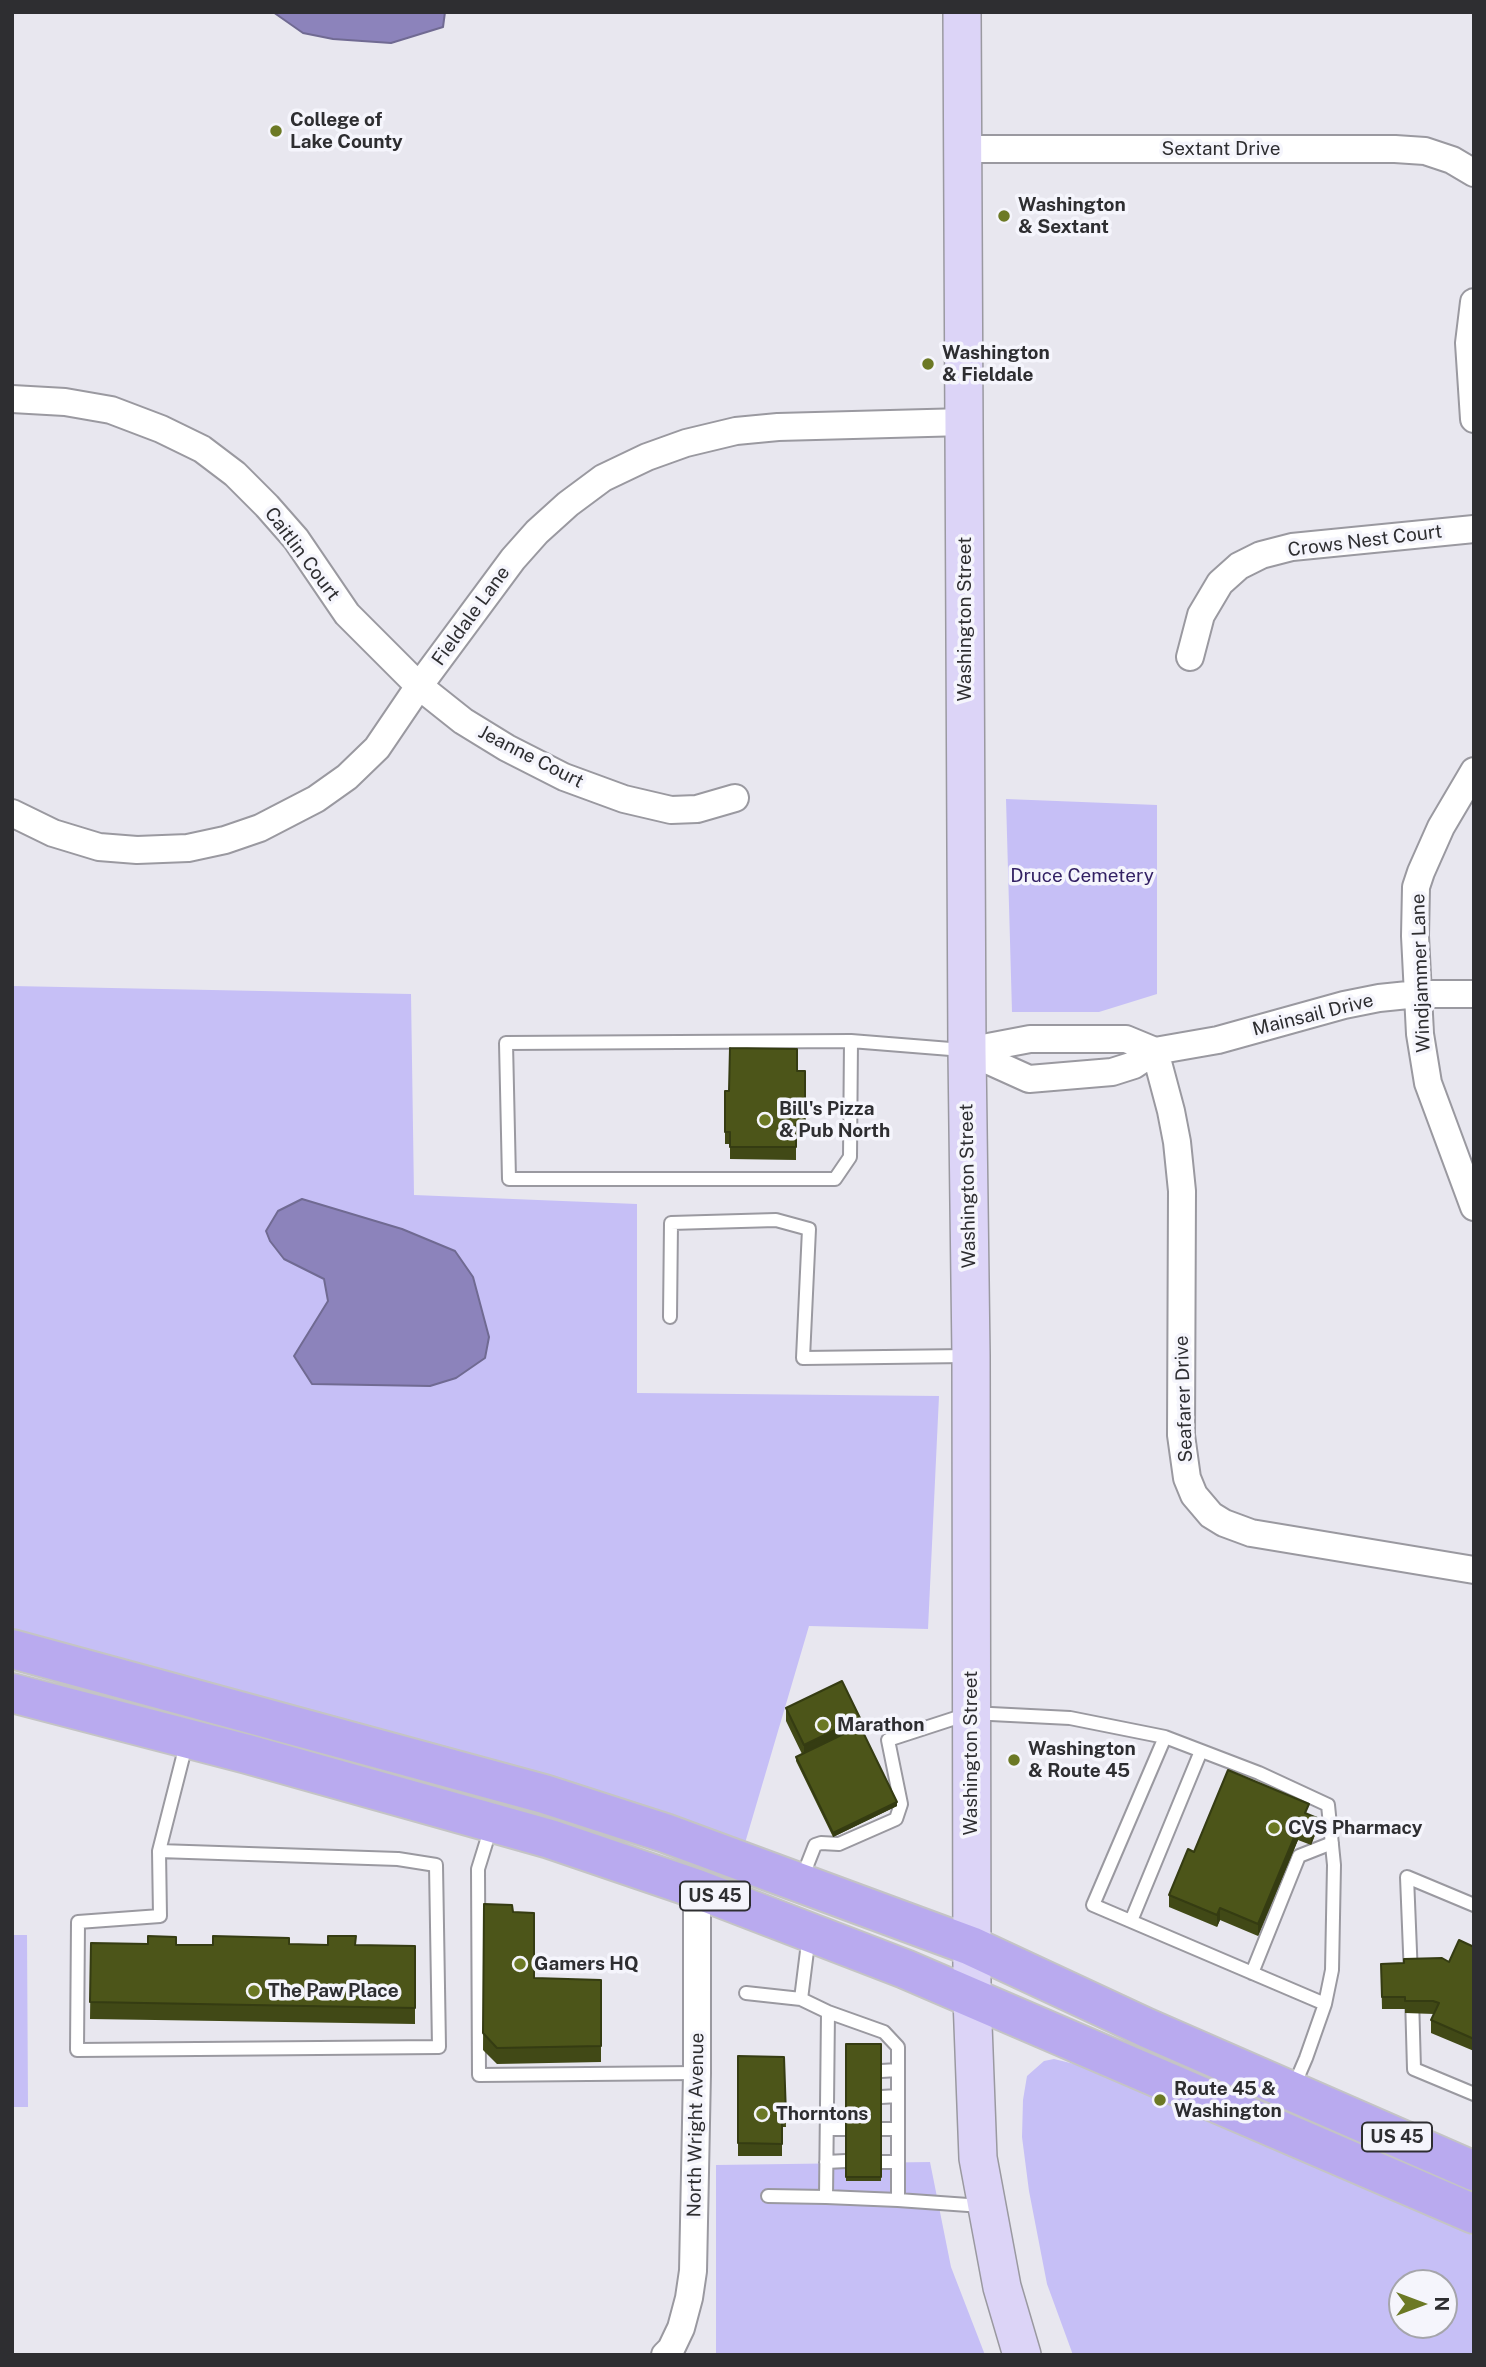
<!DOCTYPE html>
<html>
<head>
<meta charset="utf-8">
<style>
  body { margin:0 }
  #map { position:relative; width:1486px; height:2367px; overflow:hidden; background:#e8e7ef; font-family:"Public Sans",sans-serif }
  canvas { display:block }
  .frame { position:absolute; inset:0; border:14px solid #2e2e31; pointer-events:none }
  .north { position:absolute; left:1388px; top:2269px; width:70px; height:70px; box-sizing:border-box; background:#f5f5fc; border:2px solid #a5a5ab; border-radius:50%; rotate:90deg; font-size:19px; font-weight:700; line-height:28px; text-align:center; color:#2e2e31 }
  .north::after { content:''; display:block; margin:auto; width:24px; height:32px; background:#6c7925; clip-path:polygon(50% 0,100% 100%,50% 72%,0 100%) }
</style>
</head>
<body>
<div id="map">
<canvas width="1486" height="2367"></canvas>
<div class="frame"></div>
<div class="north">N</div>
</div>
<script>
const g = document.querySelector('canvas').getContext('2d');
g.lineJoin = 'round';
function fillPath(path, color) {
  g.fillStyle = color;
  g.fill(path, 'evenodd');
}
function toPath(rows) {
  const path = new Path2D();
  for (const r of rows) {
    path.moveTo(r[0], r[1]);
    for (let i = 2; i < r.length; i += 2) path.lineTo(r[i], r[i + 1]);
  }
  return path;
}
function trace(path, color, width, dash) {
  g.strokeStyle = color;
  g.lineWidth = width;
  g.lineCap = dash ? 'butt' : 'round';
  g.setLineDash(dash || []);
  g.stroke(path);
}
function drawText(font, color, halo, rows, align = 'center') {
  g.font = font + ' "Public Sans",sans-serif';
  g.lineWidth = 7;
  g.setLineDash([]);
  g.textBaseline = 'middle';
  g.strokeStyle = halo;
  g.fillStyle = color;
  for (const [text, x, y, turn = 0] of rows) {
    g.save();
    g.translate(x, y);
    g.rotate((+turn || 0) * Math.PI / 180);
    g.textAlign = isNaN(turn) ? turn : align;
    if (halo) g.strokeText(text, 0, 0);
    g.fillText(text, 0, 0);
    g.restore();
  }
}
fillPath(toPath([
  [1006,799,1157,805,1157,994,1099,1012,1012,1012],
  [12,986,411,994,414,1195,637,1204,637,1393,939,1396,928,1629,809,1626,745,1843,12,1638],
  [153,1709,266,1732,556,1812,555,1819,441,1792,151,1716],
  [12,1935,27,1935,28,2107,12,2107],
  [1054,2059,1107,2072,1420,2209,1474,2236,1474,2355,1073,2355,1047,2284,1029,2191,1022,2137,1023,2100,1027,2076,1044,2061],
  [1402,2283,1444,2283,1444,2325,1402,2325],
  [930,2162,951,2267,985,2355,716,2355,716,2165]
]), '#c6bff6');
const water = toPath([
  [273,12,445,12,443,27,391,43,333,39,303,33,273,12],
  [302,1199,402,1229,455,1251,473,1277,489,1337,485,1358,456,1378,430,1386,312,1384,294,1356,328,1301,324,1279,284,1259,270,1241,266,1231,278,1211,302,1199]
]);
fillPath(water, '#8c83bb');
trace(water, '#706a92', 2);
const service = toPath([
  [851,1041,850,1157,835,1179,509,1179,506,1043,851,1041,963,1050],
  [670,1317,671,1223,776,1220,809,1229,803,1358,967,1356],
  [1165,1737,1093,1905,1325,2004],
  [491,1827,478,1869,479,2075,697,2073],
  [159,1851,398,1859,436,1865,439,2047,77,2050,78,1922,160,1916,159,1851,187,1741],
  [802,1878,815,1845,821,1843,839,1844,896,1819,901,1804,888,1740,971,1713,1070,1718,1165,1737,1259,1773,1328,1805,1334,1865,1332,1970,1325,2004,1306,2058,1294,2086],
  [1131,1921,1201,1751],
  [809,1935,801,1999,828,2012,884,2032,898,2047,898,2200,982,2206],
  [1252,1973,1299,1856,1332,1843],
  [1411,1976,1407,1877,1474,1905],
  [746,1993,801,1999],
  [1412,1997,1414,2069,1474,2094],
  [828,2012,826,2197,898,2200],
  [881,2071,898,2070],
  [881,2097,898,2096],
  [827,2129,846,2129],
  [881,2129,898,2129],
  [826,2162,846,2161],
  [881,2162,898,2162],
  [768,2196,826,2197]
]);
const minor = toPath([
  [963,149,1395,149,1425,151,1452,160,1474,173],
  [1474,302,1469,343,1474,419],
  [12,399,65,402,111,410,161,429,202,449,235,474,267,506,296,539,347,614,419,686,463,721,507,748,564,777,624,799,671,810,697,809,735,798],
  [1190,657,1201,615,1220,583,1239,566,1261,555,1292,547,1474,529],
  [1474,771,1441,827,1421,872,1416,887,1415,936,1420,1034,1428,1083,1474,1207],
  [12,813,53,833,99,847,137,850,188,848,225,840,260,828,316,799,347,777,377,748,419,686,513,559,537,532,568,504,603,478,647,457,686,443,736,431,778,427,965,422],
  [967,1051,1029,1079,1112,1072,1134,1065,1155,1051,1218,1040,1344,1005,1379,998,1418,994,1474,994],
  [967,1051,1030,1039,1126,1039,1155,1051],
  [1155,1051,1171,1111,1177,1142,1182,1191,1181,1435,1187,1478,1194,1495,1211,1515,1224,1523,1251,1533,1474,1570],
  [665,2355,671,2349,681,2328,689,2298,693,2271,697,2073,697,1889]
]);
const secondary = toPath([
  [962,12,967,1051,971,1356,972,1998,978,2158,1002,2287,1022,2355]
]);
const primary = toPath([
  [12,1649,544,1794,665,1833,971,1946,1147,2028,1474,2171],
  [12,1693,247,1754,550,1839,697,1889,905,1969,1474,2214]
]);
trace(service, '#9a99a0', 16);
trace(minor, '#9a99a0', 30);
trace(secondary, '#9a99a0', 40);
trace(primary, '#c4c4c5', 42);
trace(service, '#fff', 12);
trace(minor, '#fff', 26);
trace(secondary, '#dcd4f7', 37);
trace(primary, '#b9aaef', 38);
fillPath(toPath([
  [797,1071,805,1071,805,1136,796,1136,796,1160,730,1159,730,1144,725,1144,725,1091,729,1091],
  [786,1708,860,1726,897,1806,833,1837,796,1761,796,1757,802,1754,786,1721],
  [1309,1814,1317,1830,1311,1845,1298,1840,1258,1936,1220,1920,1217,1927,1169,1907,1169,1895,1194,1852],
  [484,1904,513,1912,534,1978,601,1980,601,2062,497,2064,483,2050],
  [91,1943,213,1945,289,1944,415,1946,415,2024,90,2019],
  [1474,1947,1474,2051,1431,2033,1431,2020,1434,2014,1405,2013,1405,2009,1382,2009,1381,1964,1449,1962],
  [846,2044,881,2044,881,2181,846,2181],
  [738,2056,784,2057,786,2127,782,2127,782,2156,738,2156]
]), '#414916');
fillPath(toPath([
  [860,1718,860,1730,804,1757,804,1745],
  [897,1802,897,1806,833,1837,833,1833],
  [1317,1818,1317,1830,1311,1845,1311,1833],
  [1298,1828,1298,1840,1258,1936,1258,1924],
  [1220,1908,1220,1920,1217,1927,1217,1915]
]), '#353c12');
const building = toPath([
  [730,1048,797,1049,797,1071,805,1071,805,1124,796,1124,796,1147,730,1147,730,1132,725,1132,725,1091,729,1091,730,1048],
  [842,1681,860,1718,804,1745,786,1708,842,1681],
  [860,1726,897,1802,833,1833,796,1757,860,1726],
  [1228,1770,1309,1804,1305,1813,1317,1818,1311,1833,1298,1828,1258,1924,1220,1908,1217,1915,1169,1895,1188,1849,1194,1852,1228,1770],
  [484,1904,512,1905,513,1912,534,1913,534,1978,601,1980,601,2046,497,2048,483,2033,484,1904],
  [148,1936,176,1937,176,1945,213,1945,213,1936,289,1938,289,1944,328,1945,328,1936,356,1936,355,1945,415,1946,415,2008,90,2002,91,1943,148,1944,148,1936],
  [1459,1940,1474,1947,1474,2039,1431,2020,1439,2003,1433,2001,1405,2001,1405,1997,1382,1997,1381,1964,1404,1963,1404,1959,1442,1958,1449,1962,1459,1940],
  [846,2044,881,2044,881,2177,846,2177,846,2044],
  [738,2056,784,2057,786,2115,782,2115,782,2144,738,2143,738,2056]
]);
fillPath(building, '#4c5519');
trace(building, '#353c12', 2);
for (const [x, y, r, color] of [
  [276,131,7,"#6c7925"],
  [1004,216,7,"#6c7925"],
  [928,364,7,"#6c7925"],
  [765,1120,7,"#6c7925"],
  [823,1725,7,"#6c7925"],
  [1014,1760,7,"#6c7925"],
  [1274,1828,7,"#6c7925"],
  [520,1964,7,"#6c7925"],
  [254,1991,7,"#6c7925"],
  [1160,2100,7,"#6c7925"],
  [762,2114,7,"#6c7925"]
]) {
  const dot = new Path2D();
  dot.arc(x, y, r, 0, 2 * Math.PI);
  g.fillStyle = color;
  g.fill(dot);
  trace(dot, '#f5f5fc', 2.5);
}
for (const [x, y, w] of [
  [715,1896,70],
  [1397,2137,70]
]) {
  const box = new Path2D();
  box.roundRect(x - w / 2, y - 14.5, w, 29, 5);
  g.fillStyle = '#f5f5fc';
  g.fill(box);
  trace(box, '#2e2e31', 2);
}
drawText('bold 18px', '#2e2e31', null, [
  ["US 45",715,1896],
  ["US 45",1397,2137]
]);
drawText('bold 19px', '#2e2e31', '#f5f5fc', [
  ["College of",290,120],
  ["Lake County",290,142],
  ["Washington",1018,205],
  ["& Sextant",1018,227],
  ["Washington",942,353],
  ["& Fieldale",942,375],
  ["Bill's Pizza",779,1109],
  ["& Pub North",779,1131],
  ["Marathon",837,1725],
  ["Washington",1028,1749],
  ["& Route 45",1028,1771],
  ["CVS Pharmacy",1288,1828],
  ["Gamers HQ",534,1964],
  ["The Paw Place",268,1991],
  ["Route 45 &",1174,2089],
  ["Washington",1174,2111],
  ["Thorntons",776,2114]
], 'left');
drawText('19px', '#2e2e31', '#f5f5fc', [
  ["Sextant Drive",1221,149],
  ["Crows Nest Court",1365,541,-7],
  ["Caitlin Court",302,554,53],
  ["Fieldale Lane",471,616,-54],
  ["Washington Street",965,619,-90],
  ["Jeanne Court",531,757,27],
  ["Windjammer Lane",1421,973,-92],
  ["Mainsail Drive",1313,1015,-14],
  ["Washington Street",968,1186,-91],
  ["Seafarer Drive",1184,1399,-92],
  ["Washington Street",971,1753,-90],
  ["North Wright Avenue",696,2125,-89]
]);
drawText('19px', '#332164', '#f5f5fc', [
  ["Druce Cemetery",1082,876]
]);
</script>
</body>
</html>
